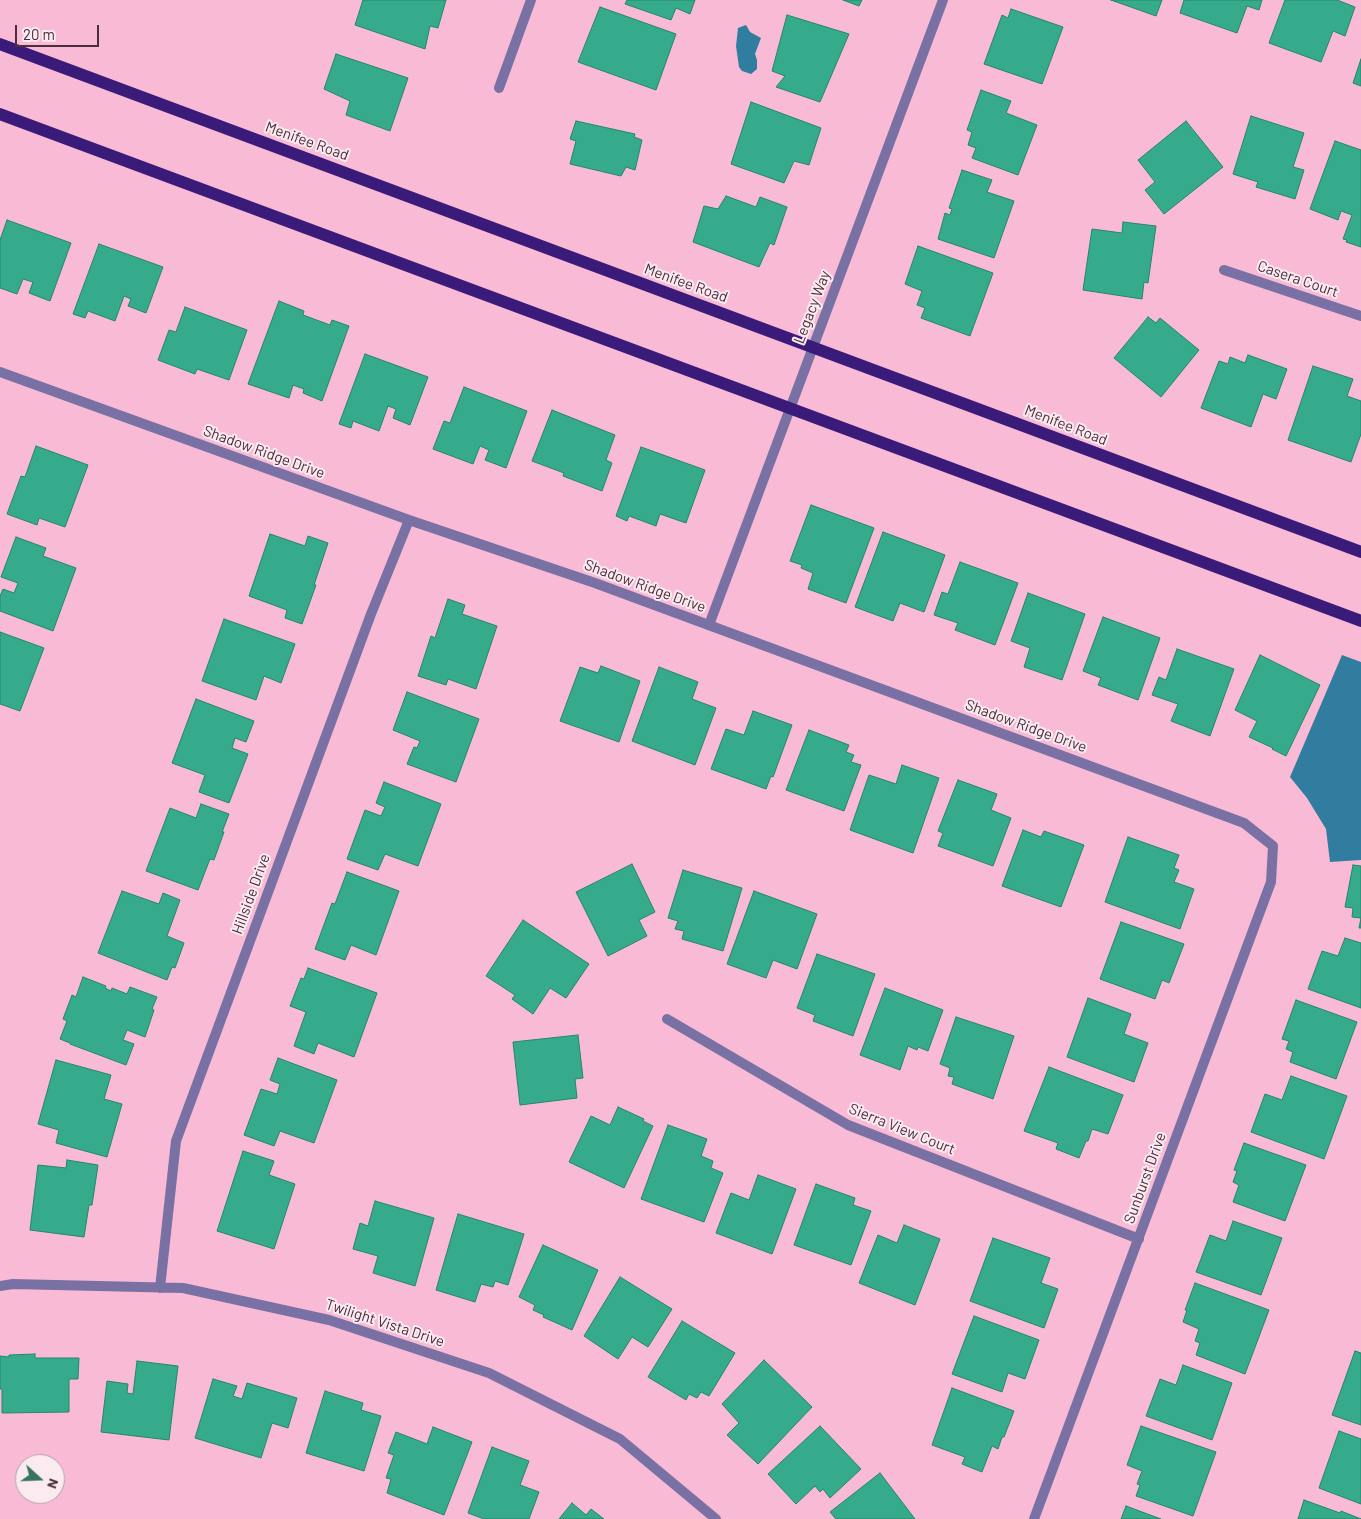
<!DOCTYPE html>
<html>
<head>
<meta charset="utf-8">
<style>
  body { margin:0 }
  #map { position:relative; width:1361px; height:1519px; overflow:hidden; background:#f8bad5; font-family:Barlow,sans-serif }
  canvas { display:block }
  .north { position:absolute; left:15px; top:1454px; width:50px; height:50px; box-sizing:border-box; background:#fbebf1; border:1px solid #b59fa8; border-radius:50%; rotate:110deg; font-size:14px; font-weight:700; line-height:20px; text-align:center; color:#4b2d3b }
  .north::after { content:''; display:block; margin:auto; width:18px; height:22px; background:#357461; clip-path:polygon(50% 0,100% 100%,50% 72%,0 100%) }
  .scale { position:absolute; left:15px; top:25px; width:84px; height:22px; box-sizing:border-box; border:2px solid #4b2d3b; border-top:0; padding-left:6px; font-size:15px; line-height:18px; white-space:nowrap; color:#4b2d3b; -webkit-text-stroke:4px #fbebf1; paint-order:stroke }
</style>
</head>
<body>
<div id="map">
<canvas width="1361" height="1519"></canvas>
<div class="north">N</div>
<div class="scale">20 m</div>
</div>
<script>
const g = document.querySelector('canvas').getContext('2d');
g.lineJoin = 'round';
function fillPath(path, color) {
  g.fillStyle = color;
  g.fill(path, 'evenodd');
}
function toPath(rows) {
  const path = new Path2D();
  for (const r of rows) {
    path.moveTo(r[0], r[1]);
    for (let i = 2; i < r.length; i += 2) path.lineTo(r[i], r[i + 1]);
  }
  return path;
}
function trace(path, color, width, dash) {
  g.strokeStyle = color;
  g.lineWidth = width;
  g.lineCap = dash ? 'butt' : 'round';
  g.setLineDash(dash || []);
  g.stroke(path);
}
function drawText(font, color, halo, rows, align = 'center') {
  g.font = font + ' Barlow,sans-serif';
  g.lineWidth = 4;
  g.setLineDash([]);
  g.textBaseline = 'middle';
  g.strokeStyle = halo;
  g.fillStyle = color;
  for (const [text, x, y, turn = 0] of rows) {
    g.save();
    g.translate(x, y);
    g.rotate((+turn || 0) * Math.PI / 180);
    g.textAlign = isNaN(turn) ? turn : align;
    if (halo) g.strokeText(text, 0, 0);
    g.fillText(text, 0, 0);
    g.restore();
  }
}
fillPath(toPath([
  [746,25,750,32,761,38,755,54,757,60,757,69,751,74,742,71,739,67,736,46,738,28],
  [1342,655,1361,662,1361,860,1330,862,1326,829,1307,798,1290,777]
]), '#307d9f');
const building = toPath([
  [363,0,446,0,438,28,430,26,425,49,355,25,363,0],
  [627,0,695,0,690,14,676,8,671,20,625,4,627,0],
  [843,0,862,0,859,6,843,0],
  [1111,0,1162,0,1156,16,1111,0],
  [1184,0,1262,0,1259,10,1247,6,1237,33,1180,13,1184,0],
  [1285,0,1337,0,1355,7,1345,36,1333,31,1321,62,1269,43,1285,0],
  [600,7,676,34,656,90,578,62,600,7],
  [1011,9,1063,27,1042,84,984,64,1002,15,1008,18,1011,9],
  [787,15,849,34,820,102,776,87,785,76,772,71,787,15],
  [336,54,408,78,390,131,346,115,350,101,324,89,336,54],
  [1361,59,1361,86,1353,83,1361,59],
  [981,90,1011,101,1006,113,1037,125,1018,175,972,158,976,148,968,145,972,132,967,130,981,90],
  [751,102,821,128,809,165,794,161,784,183,731,164,751,102],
  [1251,116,1304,133,1293,167,1304,170,1295,199,1256,187,1258,182,1233,174,1251,116],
  [576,121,635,134,634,137,642,140,635,170,626,167,621,176,570,164,576,141,570,139,576,121],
  [1186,121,1223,167,1164,214,1145,190,1155,182,1138,160,1186,121],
  [1335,141,1361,150,1361,247,1346,242,1347,240,1343,239,1352,215,1341,211,1338,220,1310,209,1335,141],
  [962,170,992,180,987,192,1014,201,994,258,938,239,945,213,950,215,952,209,949,208,962,170],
  [726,196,756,207,760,197,787,207,774,245,770,243,759,267,693,242,704,206,718,209,726,196],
  [7,220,71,243,50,301,29,293,33,282,23,279,17,294,0,288,0,240,7,220],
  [1123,222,1156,226,1148,283,1144,282,1142,299,1083,290,1092,229,1122,233,1123,222],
  [99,244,163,267,146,313,128,306,131,299,124,296,115,321,88,311,85,318,73,314,99,244],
  [918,246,993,273,970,336,921,318,925,308,917,305,922,291,905,284,918,246],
  [279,301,304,311,303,315,330,325,332,320,349,326,322,401,303,393,304,389,293,385,289,398,248,384,279,301],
  [185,307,247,330,229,380,197,369,195,374,158,360,169,330,176,332,185,307],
  [1148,317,1156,323,1160,318,1199,350,1161,397,1114,358,1148,317],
  [365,354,428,377,410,425,393,418,396,409,388,406,379,431,353,421,351,428,339,424,365,354],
  [1248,355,1287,369,1276,399,1263,394,1251,427,1201,408,1219,361,1228,364,1230,357,1245,363,1248,355],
  [1313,366,1353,379,1347,396,1361,401,1361,434,1351,462,1288,440,1313,366],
  [464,387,527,411,506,468,485,460,489,450,480,446,473,464,433,449,444,421,450,423,464,387],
  [552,410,615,435,606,460,612,463,602,491,563,476,564,473,532,461,552,410],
  [36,446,88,465,65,527,39,518,37,525,7,514,21,476,25,477,36,446],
  [641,447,705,470,686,523,660,514,656,526,629,516,627,521,616,516,641,447],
  [811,505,874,528,846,603,808,589,813,573,801,568,802,565,790,561,811,505],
  [883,532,945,555,924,612,900,603,893,621,855,607,883,532],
  [270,534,305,546,308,536,328,543,314,585,316,585,302,624,285,618,287,610,249,596,270,534],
  [16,537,46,548,43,556,76,568,53,631,0,611,0,596,3,589,14,593,18,583,1,577,16,537],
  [960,562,1018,583,995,645,955,630,958,623,934,615,942,592,948,594,960,562],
  [1028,593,1085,614,1062,680,1024,667,1030,648,1011,641,1028,593],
  [448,599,465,605,462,614,497,626,476,689,448,679,446,685,418,676,431,636,435,638,448,599],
  [1103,617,1160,638,1138,700,1098,685,1101,678,1083,671,1103,617],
  [224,619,295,644,281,683,264,676,256,700,202,681,224,619],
  [0,632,44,648,20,711,0,704,0,632],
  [1177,649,1234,669,1210,736,1171,721,1178,704,1152,695,1159,677,1166,680,1177,649],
  [1260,655,1320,685,1286,756,1272,749,1273,748,1249,737,1257,721,1235,710,1260,655],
  [601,666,640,681,619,742,560,721,580,667,598,673,601,666],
  [659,667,698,682,692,699,716,708,695,765,632,741,659,667],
  [407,692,479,719,456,782,407,764,414,747,417,748,420,741,393,730,407,692],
  [196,699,254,721,246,742,235,738,232,748,248,754,229,803,199,792,205,775,172,763,196,699],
  [753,711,792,725,773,777,771,776,766,789,711,769,726,729,744,735,753,711],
  [809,730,849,745,846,752,854,755,851,762,861,765,844,811,786,790,809,730],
  [902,765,939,778,913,853,850,830,869,775,896,784,902,765],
  [958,780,997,794,991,810,1011,818,993,866,938,846,943,833,938,831,958,780],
  [384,782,441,804,418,866,385,854,378,870,347,859,365,810,381,816,385,807,376,803,384,782],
  [201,804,229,814,222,832,224,832,214,860,210,859,198,890,146,871,170,808,196,818,201,804],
  [1023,830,1041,837,1044,831,1084,845,1061,907,1002,886,1023,830],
  [1128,837,1179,855,1174,868,1179,870,1174,882,1194,889,1180,929,1105,902,1128,837],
  [632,864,655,912,639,920,647,936,608,956,576,892,632,864],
  [1353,865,1361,866,1361,928,1359,928,1361,918,1352,917,1353,908,1345,907,1353,865],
  [683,870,742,888,723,951,682,939,684,931,675,929,678,921,668,918,683,870],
  [347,872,399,891,376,955,351,945,345,960,315,949,332,903,335,904,347,872],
  [122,891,159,904,163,893,180,900,167,936,184,943,175,968,172,967,167,980,98,953,122,891],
  [754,891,817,914,797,969,773,960,766,978,727,964,754,891],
  [523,920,589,964,566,998,550,988,533,1014,512,999,515,995,486,976,523,920],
  [1121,922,1184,944,1169,983,1162,980,1155,999,1100,979,1121,922],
  [1345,938,1361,943,1361,1008,1308,989,1322,951,1338,956,1345,938],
  [817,954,875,974,853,1036,813,1021,815,1015,797,1008,817,954],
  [308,968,377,993,354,1057,318,1043,314,1054,294,1046,306,1012,290,1006,301,978,304,979,308,968],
  [83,977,106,986,105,988,111,991,112,988,127,994,130,987,157,997,152,1009,154,1010,145,1037,127,1030,123,1040,134,1044,126,1065,70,1044,70,1043,60,1039,67,1021,63,1019,72,995,76,997,83,977],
  [885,988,943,1010,928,1051,918,1047,917,1050,908,1046,900,1070,860,1055,885,988],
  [1088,998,1131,1014,1124,1034,1148,1043,1134,1082,1067,1057,1088,998],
  [1296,1000,1357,1022,1336,1079,1290,1062,1293,1052,1286,1049,1289,1041,1282,1039,1296,1000],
  [956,1017,1014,1036,993,1099,952,1084,954,1077,948,1076,950,1068,940,1064,956,1017],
  [578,1035,583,1078,575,1079,577,1098,520,1105,513,1042,578,1035],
  [278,1058,337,1080,314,1143,280,1131,274,1146,244,1135,261,1089,277,1094,280,1084,270,1080,278,1058],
  [56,1060,111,1075,104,1099,122,1104,107,1157,56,1143,59,1130,38,1124,56,1060],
  [1049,1067,1123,1095,1108,1134,1092,1129,1088,1141,1086,1141,1079,1158,1056,1149,1058,1143,1024,1131,1049,1067],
  [1291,1076,1347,1096,1324,1159,1251,1132,1265,1094,1282,1100,1291,1076],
  [618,1107,644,1119,643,1121,653,1126,624,1188,569,1162,591,1116,610,1125,618,1107],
  [668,1125,707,1139,701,1156,713,1161,711,1168,723,1173,704,1222,641,1199,668,1125],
  [1244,1143,1306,1165,1285,1221,1233,1202,1239,1185,1233,1182,1237,1171,1234,1170,1244,1143],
  [243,1151,274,1161,269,1175,295,1184,274,1249,217,1231,243,1151],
  [67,1160,98,1165,92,1205,89,1205,84,1237,30,1230,38,1165,66,1168,67,1160],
  [758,1175,796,1189,772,1254,716,1233,731,1193,749,1200,758,1175],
  [816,1184,855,1198,853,1205,871,1211,851,1265,794,1245,816,1184],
  [375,1201,434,1218,415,1286,373,1273,378,1256,353,1249,360,1223,368,1226,375,1201],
  [458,1214,524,1234,508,1285,495,1281,493,1287,481,1284,475,1302,436,1290,458,1214],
  [1233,1221,1282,1238,1261,1295,1196,1272,1210,1235,1226,1241,1233,1221],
  [904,1225,940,1239,915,1305,859,1283,878,1235,897,1243,904,1225],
  [993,1238,1050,1258,1041,1283,1058,1289,1044,1328,970,1301,993,1238],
  [543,1245,598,1270,572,1330,543,1317,544,1315,533,1310,535,1305,519,1297,543,1245],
  [620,1277,672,1309,648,1347,632,1337,618,1359,584,1336,620,1277],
  [1195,1283,1269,1310,1245,1374,1196,1355,1200,1343,1195,1341,1199,1329,1183,1322,1187,1310,1185,1310,1195,1283],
  [974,1316,1039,1340,1025,1379,1008,1373,1002,1392,952,1374,974,1316],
  [682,1321,735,1353,709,1396,701,1392,697,1398,689,1394,686,1400,648,1377,682,1321],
  [1355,1351,1361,1353,1361,1425,1332,1415,1355,1351],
  [35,1354,35,1358,79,1358,78,1379,69,1379,69,1412,2,1413,2,1389,0,1389,0,1356,9,1357,9,1355,35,1354],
  [764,1360,812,1407,758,1464,727,1435,739,1423,722,1404,764,1360],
  [137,1361,178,1366,169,1440,101,1432,107,1381,128,1384,127,1393,133,1394,137,1361],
  [1183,1365,1232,1383,1212,1440,1146,1416,1160,1379,1176,1385,1183,1365],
  [213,1379,237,1386,233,1396,242,1399,247,1383,297,1398,288,1428,272,1423,261,1458,195,1438,213,1379],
  [952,1388,1014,1411,1004,1437,1002,1437,998,1449,992,1446,982,1472,962,1464,965,1457,932,1445,952,1388],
  [325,1391,363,1403,361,1410,381,1416,364,1471,306,1453,325,1391],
  [820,1426,861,1469,830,1498,823,1489,820,1492,815,1486,796,1504,768,1474,820,1426],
  [1141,1426,1216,1452,1193,1516,1136,1496,1140,1485,1137,1484,1142,1471,1127,1465,1141,1426],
  [433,1427,472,1442,444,1515,387,1493,391,1479,386,1478,394,1455,388,1453,396,1432,427,1444,433,1427],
  [1339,1431,1361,1439,1361,1504,1319,1488,1339,1431],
  [492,1447,529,1461,520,1485,539,1492,529,1519,484,1519,468,1513,492,1447],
  [880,1473,915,1519,836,1519,830,1512,880,1473],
  [1304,1500,1340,1513,1341,1511,1361,1519,1298,1519,1304,1500],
  [572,1503,586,1515,591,1509,604,1519,559,1519,572,1503],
  [1126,1506,1161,1519,1121,1519,1126,1506]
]);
fillPath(building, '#36ab8c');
trace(building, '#23866c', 1);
trace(toPath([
  [499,88,531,0],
  [1224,270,1361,316],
  [0,372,409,520,595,583,1244,823,1273,846,1271,882,1034,1519],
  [709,625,943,0],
  [667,1019,848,1125,1139,1239],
  [0,1286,13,1284,183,1288,329,1320,489,1373,620,1439,716,1519],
  [160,1288,176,1141,371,614,409,520]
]), '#7971a4', 10);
trace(toPath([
  [0,44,1361,552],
  [0,114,1361,621]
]), '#3a1b79', 12);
drawText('15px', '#4b2d3b', '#fbebf1', [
  ["Menifee Road",307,141,20],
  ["Casera Court",1298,279,19],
  ["Menifee Road",686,283,20],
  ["Legacy Way",812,307,-69],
  ["Menifee Road",1066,425,21],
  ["Shadow Ridge Drive",264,452,20],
  ["Shadow Ridge Drive",645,586,20],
  ["Shadow Ridge Drive",1026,726,20],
  ["Hillside Drive",251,894,-70],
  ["Sierra View Court",902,1129,22],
  ["Sunburst Drive",1145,1178,-70],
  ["Twilight Vista Drive",385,1323,18]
]);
</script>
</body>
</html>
